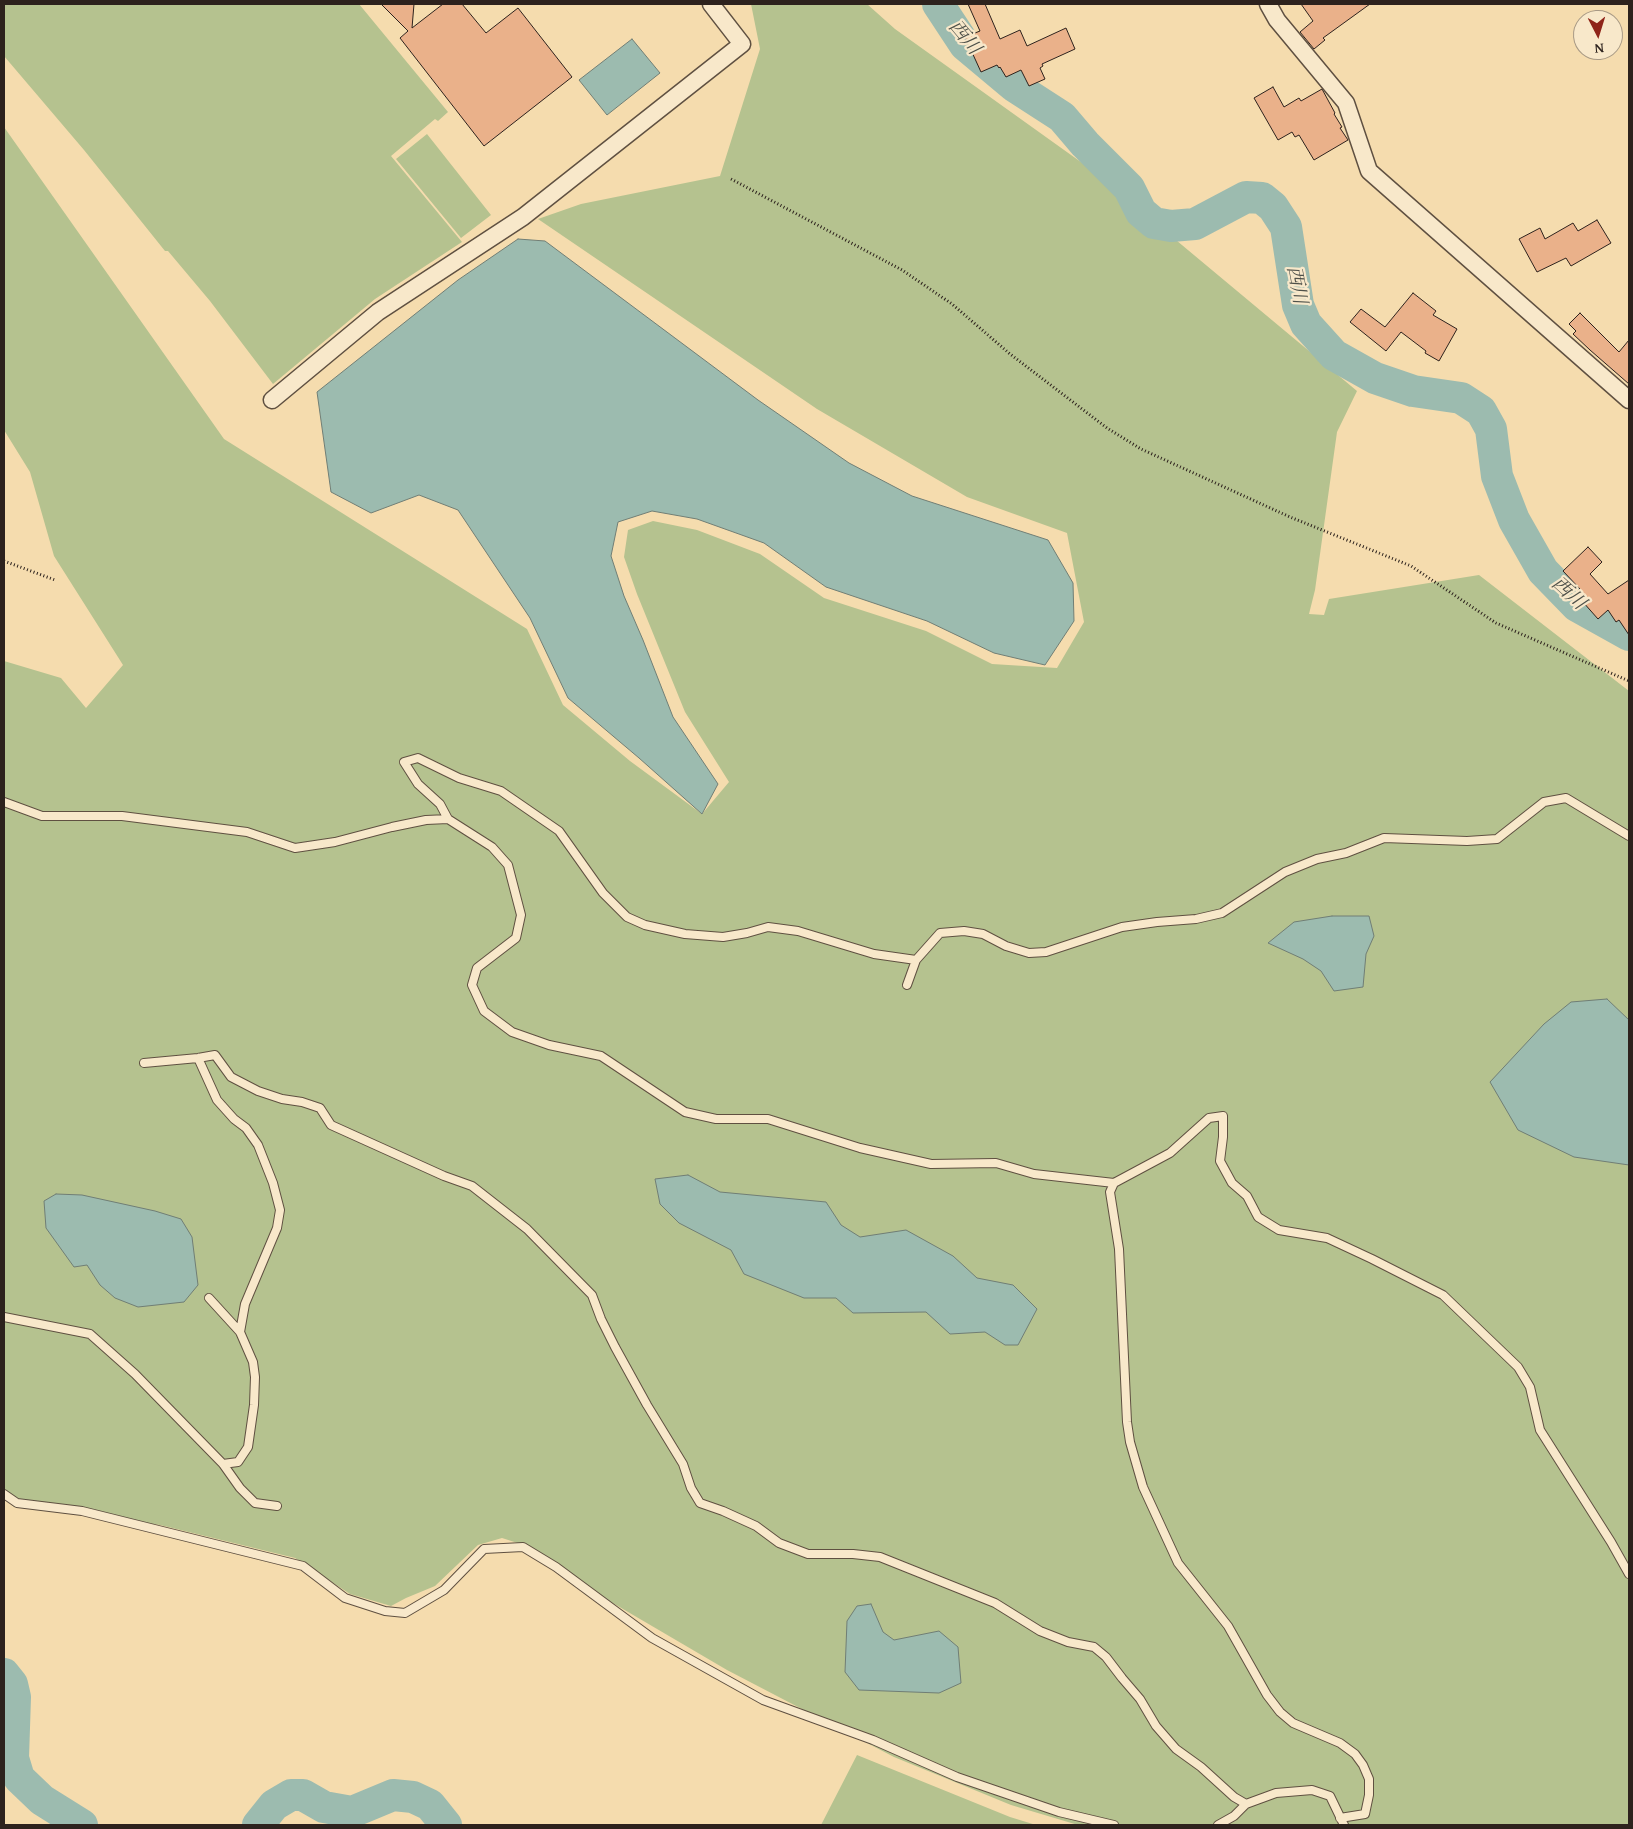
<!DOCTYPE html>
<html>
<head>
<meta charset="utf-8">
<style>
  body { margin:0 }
  #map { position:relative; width:1633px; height:1829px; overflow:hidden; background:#f5dcae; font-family:"Gentium Book Plus",serif }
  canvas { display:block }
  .frame { position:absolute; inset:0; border:5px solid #2d221d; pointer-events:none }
  .north { position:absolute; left:1573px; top:10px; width:50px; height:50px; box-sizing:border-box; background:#f8e8ca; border:1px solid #a79985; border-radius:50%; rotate:175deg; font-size:14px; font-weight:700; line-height:20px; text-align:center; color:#2d221d }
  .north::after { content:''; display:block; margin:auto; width:18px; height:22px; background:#8f2418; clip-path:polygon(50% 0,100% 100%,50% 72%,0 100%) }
</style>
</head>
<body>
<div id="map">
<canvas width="1633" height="1829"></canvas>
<div class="frame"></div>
<div class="north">N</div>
</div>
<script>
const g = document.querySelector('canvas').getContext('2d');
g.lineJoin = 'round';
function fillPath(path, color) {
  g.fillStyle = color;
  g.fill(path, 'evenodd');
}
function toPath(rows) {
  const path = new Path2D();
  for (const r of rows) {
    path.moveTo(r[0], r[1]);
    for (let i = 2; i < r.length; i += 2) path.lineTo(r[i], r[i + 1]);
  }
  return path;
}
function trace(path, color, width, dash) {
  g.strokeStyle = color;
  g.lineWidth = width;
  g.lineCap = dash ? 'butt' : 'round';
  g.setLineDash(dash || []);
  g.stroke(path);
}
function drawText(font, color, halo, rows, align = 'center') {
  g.font = font + ' "Gentium Book Plus","Noto Serif JP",serif';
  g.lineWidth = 4.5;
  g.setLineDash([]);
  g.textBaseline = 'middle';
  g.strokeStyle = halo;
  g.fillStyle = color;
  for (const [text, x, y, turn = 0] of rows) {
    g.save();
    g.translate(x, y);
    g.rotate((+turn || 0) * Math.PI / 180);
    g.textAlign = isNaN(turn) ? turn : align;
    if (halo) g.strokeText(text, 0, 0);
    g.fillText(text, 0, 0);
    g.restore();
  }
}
fillPath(toPath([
  [4,4,359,4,448,112,438,121,435,119,391,156,462,242,375,299,273,384,210,301,168,251,165,251,84,150,4,56],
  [751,4,867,4,895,29,1092,170,1357,391,1337,432,1315,590,1309,614,1324,615,1329,599,1479,575,1629,691,1629,1825,1078,1825,1011,1805,894,1757,727,1670,611,1602,530,1547,502,1538,478,1545,435,1586,406,1598,391,1606,350,1594,295,1558,160,1525,14,1507,4,1497,4,661,61,678,86,708,123,665,54,556,30,472,4,430,4,127,224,439,527,629,563,705,630,761,702,814,729,782,685,712,637,594,624,557,628,530,653,521,697,530,760,554,824,598,926,631,992,664,1057,668,1084,622,1067,533,967,497,817,409,538,219,581,204,720,176,760,49],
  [427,134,491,215,461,238,396,159],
  [857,1755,1010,1817,1036,1825,821,1825]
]), '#b5c28f');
const water = toPath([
  [632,39,660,73,607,115,579,80,632,39],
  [518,239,545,241,758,400,849,463,912,496,1048,540,1073,583,1074,621,1045,665,994,653,927,621,826,587,764,543,697,519,652,511,618,522,611,556,624,596,643,640,673,717,718,784,702,814,639,758,568,698,530,618,458,510,419,495,371,513,331,492,317,392,458,280,518,239],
  [1332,916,1369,916,1374,936,1366,954,1363,987,1334,991,1321,971,1303,959,1268,943,1294,922,1332,916],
  [1607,999,1629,1020,1629,1165,1574,1157,1518,1130,1490,1082,1544,1024,1571,1002,1607,999],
  [688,1175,720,1192,826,1202,841,1225,860,1237,906,1230,953,1256,977,1278,1013,1285,1037,1309,1018,1345,1005,1345,985,1332,950,1334,926,1312,853,1313,836,1298,804,1298,744,1274,731,1250,679,1223,660,1204,655,1179,688,1175],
  [56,1194,82,1195,155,1211,181,1219,192,1237,198,1285,184,1302,138,1307,115,1298,100,1285,87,1265,74,1267,46,1228,44,1201,56,1194],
  [871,1604,883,1632,894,1640,939,1631,958,1647,961,1683,939,1693,859,1690,845,1672,847,1621,857,1606,871,1604]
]);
fillPath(water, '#9cbbaf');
trace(water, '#707e75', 1);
trace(toPath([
  [938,4,965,45,1014,86,1062,117,1085,144,1129,188,1141,212,1154,223,1171,226,1195,224,1246,197,1262,198,1273,207,1286,227,1298,305,1306,324,1334,355,1375,378,1413,391,1461,398,1481,411,1491,429,1497,476,1514,520,1543,571,1577,606,1629,635],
  [4,1674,12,1684,15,1697,13,1758,19,1778,42,1800,82,1825],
  [258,1825,274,1805,291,1795,303,1795,324,1807,352,1812,393,1795,413,1797,430,1805,446,1825]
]), '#9cbbaf', 32);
const building = toPath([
  [381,4,414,4,412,28,443,4,462,4,486,33,518,8,572,77,484,146,400,38,408,31,381,4],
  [968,4,985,4,1000,39,1020,30,1027,46,1066,28,1075,49,1042,64,1043,66,1040,68,1045,79,1029,86,1021,70,1006,77,1000,67,999,68,997,65,981,72,965,37,980,31,968,4],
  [1301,4,1370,4,1323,38,1325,40,1314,49,1300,32,1313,21,1301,4],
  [1273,87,1284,107,1299,98,1301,101,1322,89,1335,113,1334,114,1342,127,1340,128,1348,140,1314,160,1299,135,1295,137,1292,132,1278,140,1254,98,1273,87],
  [1597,220,1611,243,1571,266,1566,258,1537,272,1519,239,1540,228,1545,239,1573,223,1578,231,1597,220],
  [1413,293,1436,311,1433,315,1457,329,1439,361,1425,353,1426,351,1401,332,1386,351,1350,322,1361,309,1385,327,1413,293],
  [1580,313,1619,352,1629,340,1629,384,1590,350,1573,334,1576,331,1569,324,1580,313],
  [1588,547,1602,562,1590,574,1608,594,1629,580,1629,635,1619,620,1616,622,1608,610,1598,619,1575,593,1580,589,1563,571,1588,547]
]);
fillPath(building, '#eab18a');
trace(building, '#2d221d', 1);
const lane = toPath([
  [4,802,42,816,122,816,247,832,295,848,335,842,392,827,426,820,448,819,492,847,508,865,521,915,516,938,477,968,472,985,484,1011,512,1032,549,1045,601,1056,685,1112,716,1119,768,1119,860,1148,931,1164,996,1163,1034,1174,1114,1183,1170,1153,1209,1118,1223,1116,1223,1137,1220,1161,1232,1183,1247,1196,1258,1217,1279,1230,1327,1238,1372,1259,1443,1295,1518,1367,1530,1387,1540,1430,1611,1542,1629,1574],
  [448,819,440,804,418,784,404,762,418,758,459,778,501,791,559,831,603,893,627,917,645,925,685,934,723,937,747,933,768,927,798,931,874,954,916,960],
  [907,985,916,960,940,933,964,931,983,934,1006,946,1029,953,1046,952,1122,927,1157,922,1196,919,1222,913,1285,872,1317,859,1346,853,1384,838,1467,841,1497,839,1544,802,1566,798,1629,836],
  [198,1058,217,1100,234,1119,246,1128,258,1145,273,1183,280,1210,277,1228,245,1304,240,1332],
  [144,1063,198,1058,215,1055,231,1077,258,1091,282,1099,302,1102,320,1108,331,1125,444,1176,472,1186,527,1229,592,1295,601,1319,615,1347,647,1405,683,1464,691,1488,700,1503,723,1511,756,1526,779,1543,808,1554,853,1554,880,1557,995,1603,1040,1631,1068,1642,1094,1647,1106,1657,1122,1678,1140,1699,1156,1726,1176,1749,1201,1767,1234,1797,1246,1804],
  [1114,1183,1110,1192,1119,1249,1127,1422,1130,1442,1143,1487,1178,1563,1228,1626,1267,1695,1280,1712,1293,1723,1340,1743,1355,1754,1363,1765,1369,1779,1369,1795,1365,1814,1340,1818],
  [209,1298,240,1332,253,1362,255,1377,254,1405,248,1447,238,1462,223,1464],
  [4,1317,90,1334,135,1374,223,1464,240,1488,255,1503,277,1506],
  [4,1494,17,1503,82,1511,303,1566,345,1598,385,1611,405,1613,444,1590,484,1549,523,1547,556,1567,652,1638,763,1700,873,1740,957,1777,1059,1812,1114,1825],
  [1218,1825,1234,1816,1246,1804,1276,1793,1312,1790,1330,1796,1344,1825]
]);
const street = toPath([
  [1268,4,1277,20,1346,103,1369,171,1629,400],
  [272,400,378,312,523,217,742,44,711,4]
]);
trace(lane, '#5f5041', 10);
trace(street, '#5f5041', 19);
trace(toPath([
  [731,179,902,270,952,304,1010,354,1107,428,1141,449,1290,517,1411,566,1496,623,1629,681],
  [4,561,55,580]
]), '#2d221d', 3, [1, 2.5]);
trace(lane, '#f8e8ca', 8);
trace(street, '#f8e8ca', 16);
drawText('italic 19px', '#4e5049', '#f8e8ca', [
  ["西川",964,38,50],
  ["西川",1296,285,79],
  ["西川",1568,594,42]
]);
</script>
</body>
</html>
